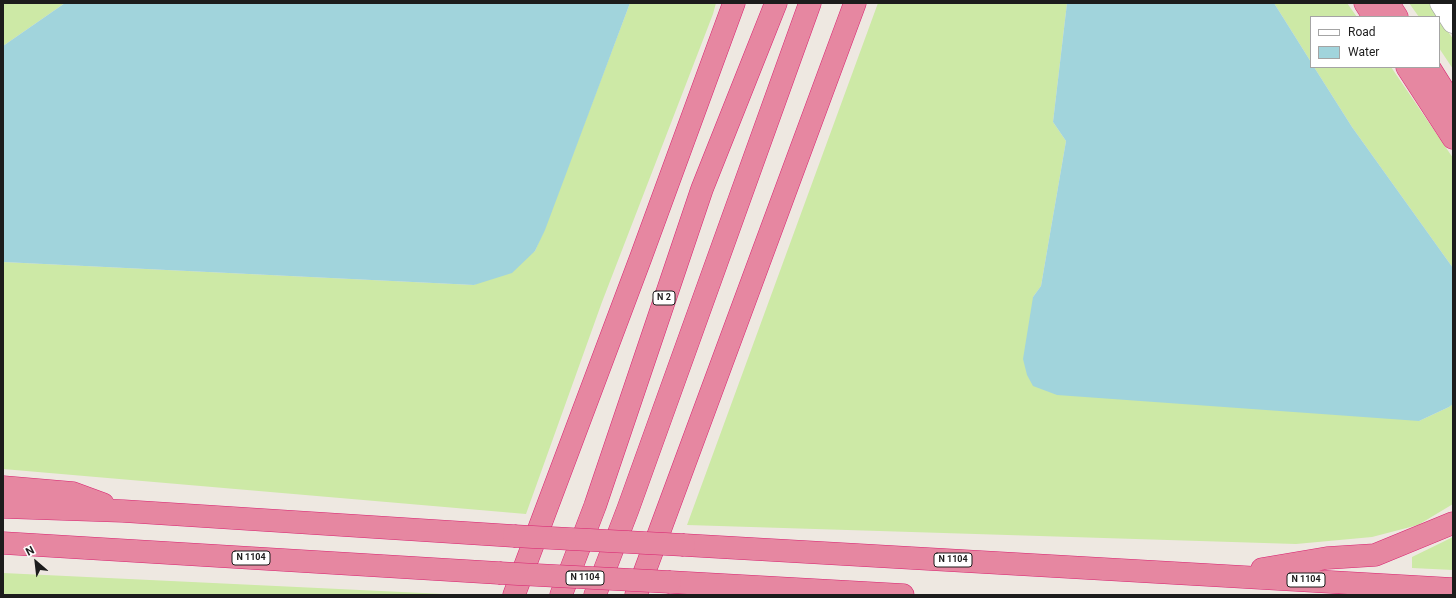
<!DOCTYPE html>
<html>
<head>
<meta charset="utf-8">
<style>
  body { margin:0 }
  #map { position:relative; width:1456px; height:598px; overflow:hidden; background:#eee8e1; font-family:Roboto,sans-serif }
  canvas { display:block }
  .frame { position:absolute; inset:0; border:4px solid #1c1c1c; pointer-events:none }
  .legend { position:absolute; left:1310px; top:16px; width:130px; height:52px; box-sizing:border-box; background:#fff; border:1px solid #a4a4a4; margin:0; padding:5px 7px; list-style:none; font-size:12px; color:#1c1c1c }
  .legend li { display:flex; align-items:center; gap:8px; height:20px }
  .legend b { width:20px; border:1px solid #a4a4a4 }
  .north { position:absolute; left:16px; top:542px; width:40px; height:40px; -webkit-text-stroke:3px #fff; paint-order:stroke; rotate:332deg; font-size:11px; font-weight:700; line-height:16px; text-align:center; color:#1c1c1c }
  .north::after { content:''; display:block; margin:auto; width:14px; height:18px; background:#1c1c1c; clip-path:polygon(50% 0,100% 100%,50% 72%,0 100%) }
</style>
</head>
<body>
<div id="map">
<canvas width="1456" height="598"></canvas>
<div class="frame"></div>
<ul class="legend">
<li><b style="height:5px;background:#fff"></b>Road</li>
<li><b style="height:11px;background:#a1d4dc"></b>Water</li>
</ul>
<div class="north">N</div>
</div>
<script>
const g = document.querySelector('canvas').getContext('2d');
g.lineJoin = 'round';
function fillPath(path, color) {
  g.fillStyle = color;
  g.fill(path, 'evenodd');
}
function toPath(rows) {
  const path = new Path2D();
  for (const r of rows) {
    path.moveTo(r[0], r[1]);
    for (let i = 2; i < r.length; i += 2) path.lineTo(r[i], r[i + 1]);
  }
  return path;
}
function trace(path, color, width, dash) {
  g.strokeStyle = color;
  g.lineWidth = width;
  g.lineCap = dash ? 'butt' : 'round';
  g.setLineDash(dash || []);
  g.stroke(path);
}
function drawText(font, color, halo, rows, align = 'center') {
  g.font = font + ' Roboto,sans-serif';
  g.lineWidth = 3.5;
  g.setLineDash([]);
  g.textBaseline = 'middle';
  g.strokeStyle = halo;
  g.fillStyle = color;
  for (const [text, x, y, turn = 0] of rows) {
    g.save();
    g.translate(x, y);
    g.rotate((+turn || 0) * Math.PI / 180);
    g.textAlign = isNaN(turn) ? turn : align;
    if (halo) g.strokeText(text, 0, 0);
    g.fillText(text, 0, 0);
    g.restore();
  }
}
fillPath(toPath([
  [3,3,65,3,3,46],
  [630,3,716,3,713,14,602,302,526,514,3,469,3,262,474,285,535,251,544,230],
  [878,3,1067,3,1053,122,1066,141,1041,286,1033,297,1419,421,1449,407,1453,404,1453,504,1418,525,1372,537,1296,544,687,525],
  [1274,3,1347,3,1357,17,1311,17,1311,62],
  [1409,3,1429,3,1439,17,1419,17],
  [1439,18,1453,39,1453,69,1439,48],
  [1314,67,1391,67,1453,158,1453,268,1352,127],
  [1453,537,1453,570,1412,568,1412,557],
  [3,573,465,595,3,595]
]), '#cde9a6');
fillPath(toPath([
  [65,3,630,3,545,230,535,251,512,273,474,285,3,262,3,46],
  [1067,3,1274,3,1311,62,1311,67,1314,67,1352,127,1453,268,1453,404,1449,407,1419,421,1057,395,1033,386,1027,375,1023,359,1033,297,1041,286,1066,141,1053,122]
]), '#a1d4dc');
const minor = toPath([
  [1441,3,1453,22]
]);
const highway = toPath([
  [1365,3,1374,17],
  [1388,3,1397,17],
  [1407,67,1453,138],
  [1429,67,1453,105],
  [3,487,73,493,103,504],
  [3,507,123,511,514,536],
  [3,543,499,573],
  [684,545,1453,589],
  [1262,569,1327,558,1375,555,1453,523],
  [670,582,903,595],
  [514,595,641,257,734,3],
  [561,595,595,506,702,189,776,3],
  [595,595,628,509,810,3],
  [636,595,855,3]
]);
trace(minor, '#a3a3a3', 23);
trace(highway, '#d82270', 23);
trace(minor, '#fff', 22);
trace(highway, '#e687a1', 22);
const highwayBridge = toPath([
  [514,536,684,545],
  [499,573,670,582]
]);
trace(highwayBridge, '#d82270', 23, []);
trace(highwayBridge, '#e687a1', 22);
for (const [x, y, w] of [
  [664,298,22],
  [251,558,38],
  [953,560,38],
  [585,578,38],
  [1306,580,38]
]) {
  const box = new Path2D();
  box.roundRect(x - w / 2, y - 7, w, 14, 3);
  g.fillStyle = '#fff';
  g.fill(box);
  trace(box, '#1c1c1c', 1);
}
drawText('bold 9px', '#1c1c1c', null, [
  ["N 2",664,298],
  ["N 1104",251,558],
  ["N 1104",953,560],
  ["N 1104",585,578],
  ["N 1104",1306,580]
]);
</script>
</body>
</html>
